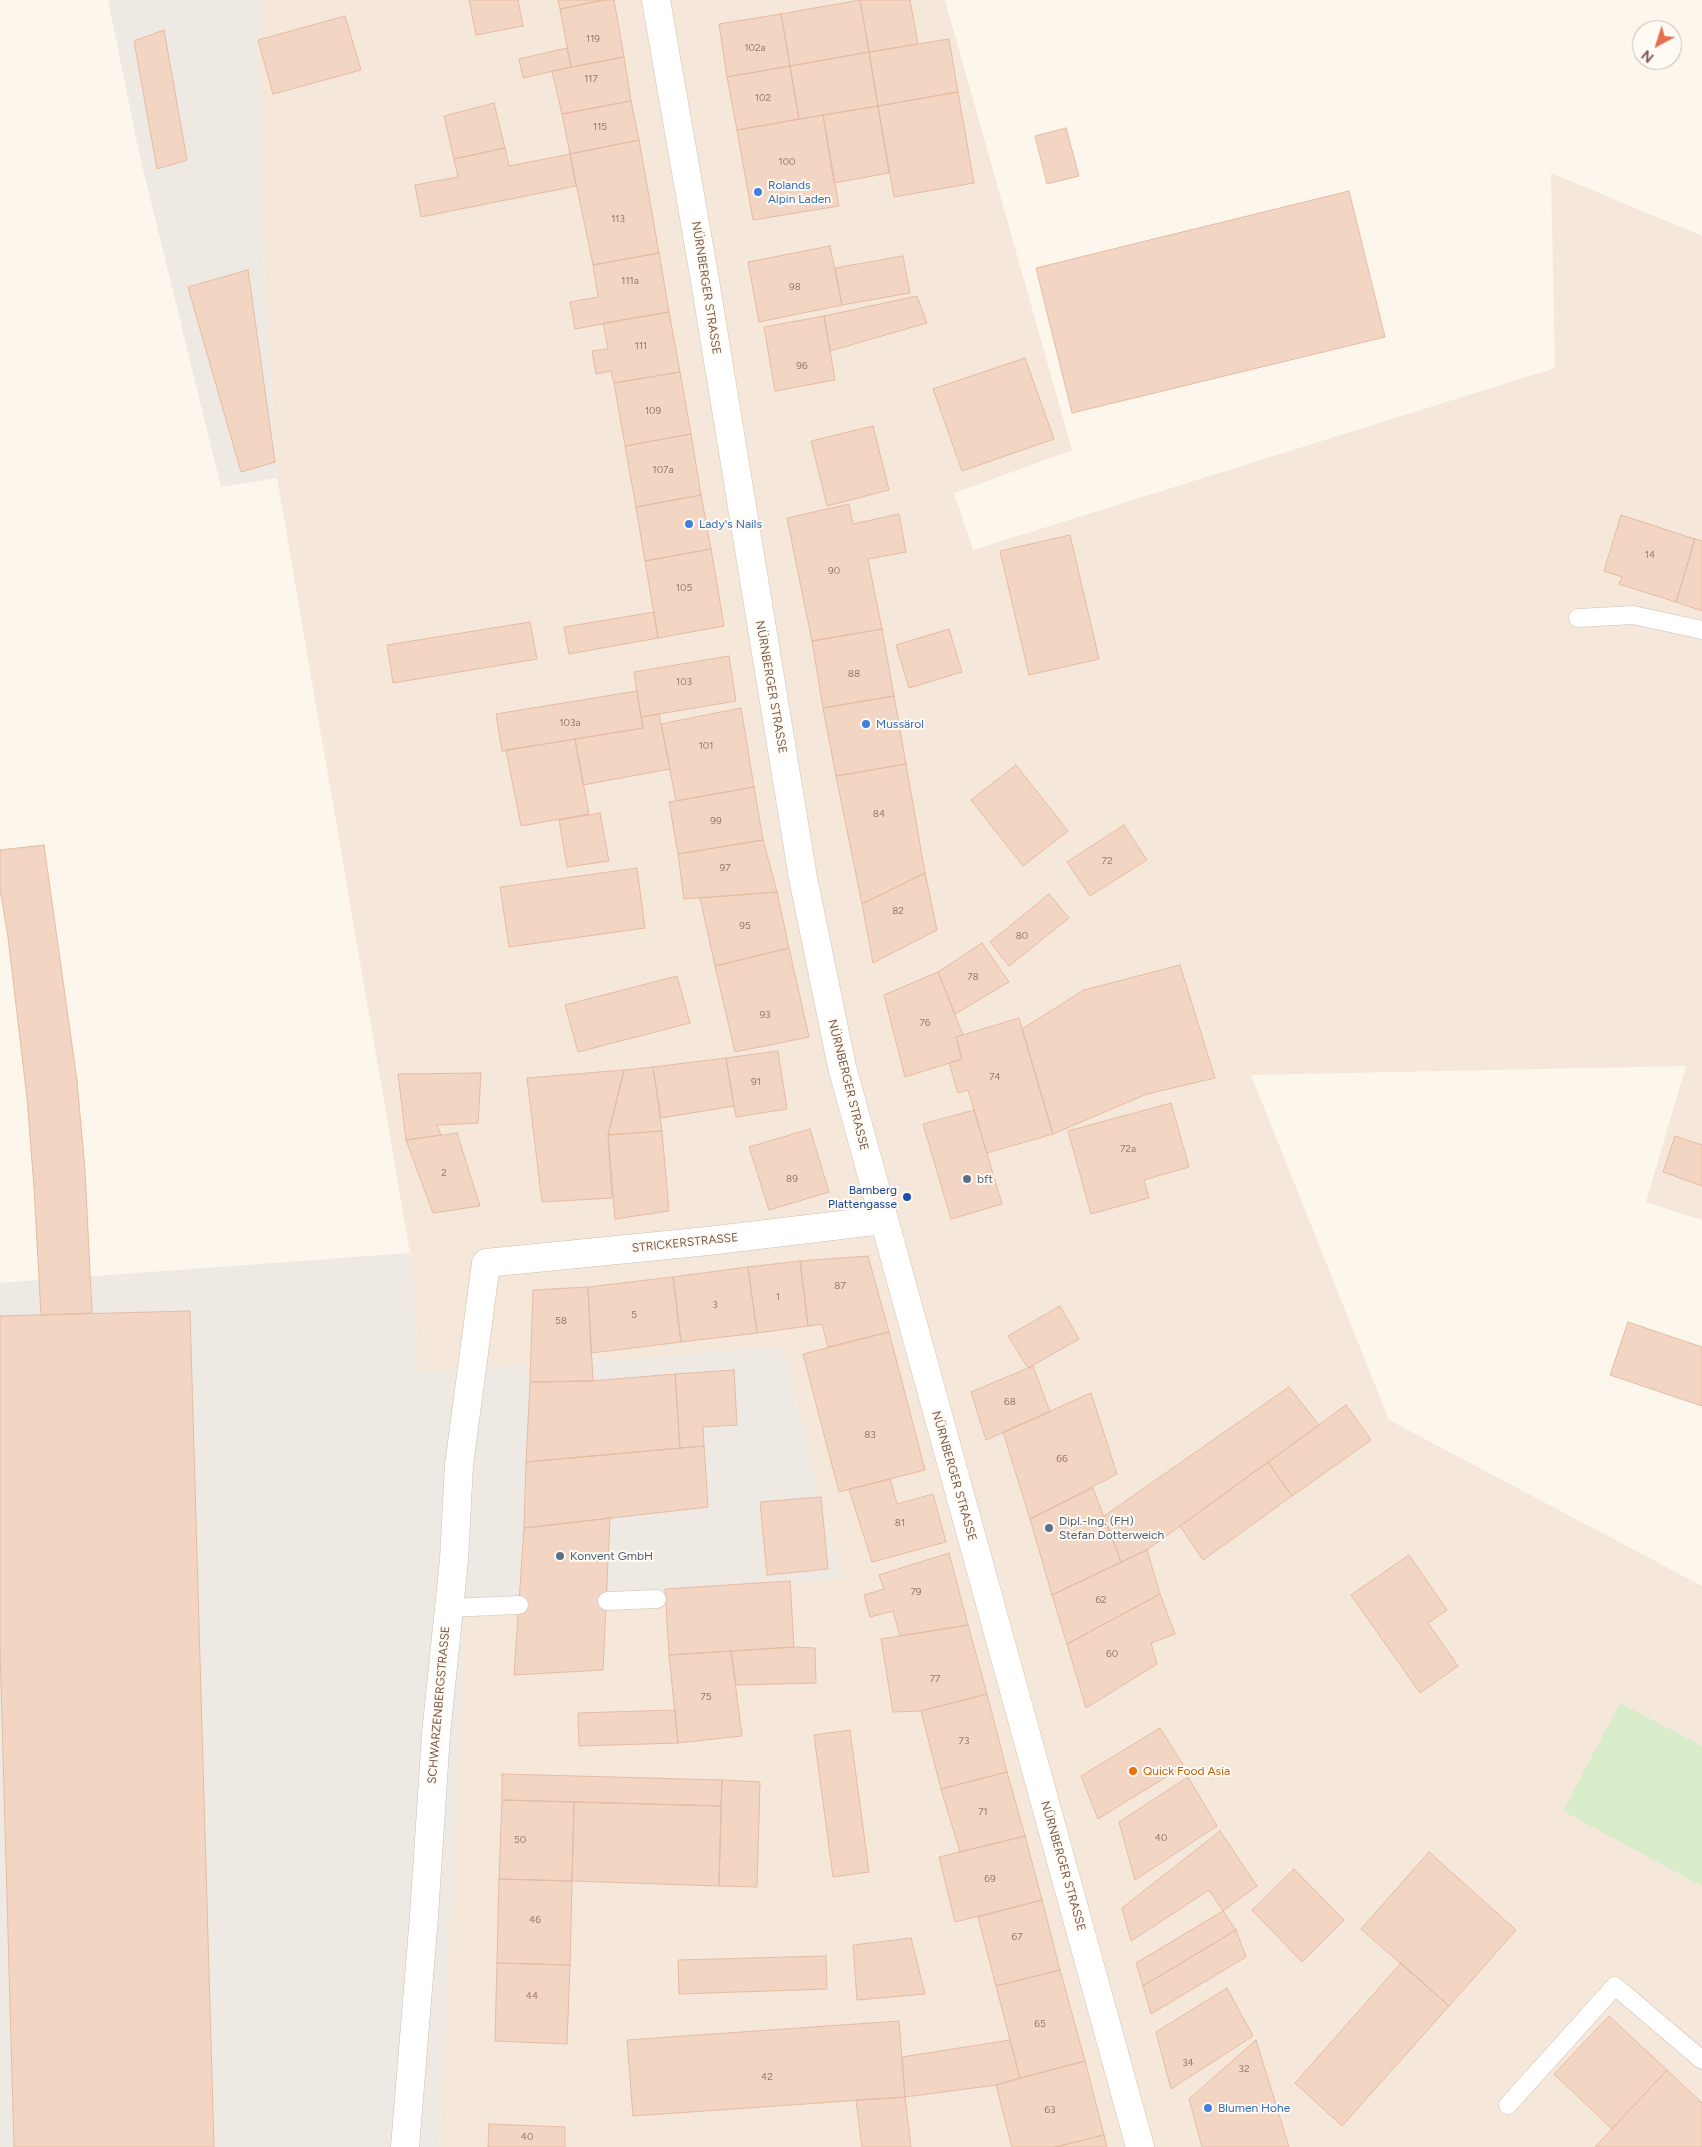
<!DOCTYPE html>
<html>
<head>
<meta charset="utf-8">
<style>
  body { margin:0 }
  #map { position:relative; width:1702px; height:2147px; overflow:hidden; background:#fdf6ec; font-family:Figtree,sans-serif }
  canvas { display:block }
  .north { position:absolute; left:1632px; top:20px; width:50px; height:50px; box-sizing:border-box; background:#fffaf3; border:1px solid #cabbb1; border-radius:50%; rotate:220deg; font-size:14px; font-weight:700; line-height:20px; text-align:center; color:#7a5c4d }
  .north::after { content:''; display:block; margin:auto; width:18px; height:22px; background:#e76f51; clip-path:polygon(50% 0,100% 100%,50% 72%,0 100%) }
</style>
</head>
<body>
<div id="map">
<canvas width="1702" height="2147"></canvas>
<div class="north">N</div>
</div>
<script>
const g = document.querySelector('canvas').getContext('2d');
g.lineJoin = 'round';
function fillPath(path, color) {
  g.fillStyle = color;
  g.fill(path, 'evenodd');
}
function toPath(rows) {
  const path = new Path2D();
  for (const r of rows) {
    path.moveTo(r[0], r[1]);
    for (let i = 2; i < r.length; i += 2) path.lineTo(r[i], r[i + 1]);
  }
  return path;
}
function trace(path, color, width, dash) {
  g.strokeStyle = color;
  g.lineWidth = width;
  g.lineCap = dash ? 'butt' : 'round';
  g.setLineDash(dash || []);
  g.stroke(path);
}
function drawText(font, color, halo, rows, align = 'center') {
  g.font = font + ' Figtree,sans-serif';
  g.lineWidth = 4;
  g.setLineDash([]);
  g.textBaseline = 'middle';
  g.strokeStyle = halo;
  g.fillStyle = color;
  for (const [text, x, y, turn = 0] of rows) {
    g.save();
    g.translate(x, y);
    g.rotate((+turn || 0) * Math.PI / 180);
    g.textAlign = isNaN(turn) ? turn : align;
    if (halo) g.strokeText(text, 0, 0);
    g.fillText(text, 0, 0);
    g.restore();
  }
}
fillPath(toPath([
  [260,0,945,0,1072,450,954,493,973,550,1555,368,1551,173,1702,236,1702,1220,1646,1202,1686,1066,1251,1075,1389,1420,1702,1586,1702,2147,439,2147,465,1606,840,1579,783,1347,420,1373,410,1253,277,478,260,201]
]), '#f5e8da');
fillPath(toPath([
  [108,0,260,0,260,201,277,478,221,487,139,153],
  [410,1253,420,1373,783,1347,840,1579,466,1606,439,2147,0,2147,0,1283]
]), '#efe9e4');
fillPath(toPath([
  [1620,1703,1702,1746,1702,1886,1563,1811]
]), '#d8ecc9');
const building = toPath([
  [469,0,518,0,523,26,476,35,469,0],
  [558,0,604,0,560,9,558,0],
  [604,0,614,0,624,57,571,67,560,9,604,0],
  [860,0,869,52,790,66,781,14,860,0],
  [860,0,910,0,918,44,869,52,860,0],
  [781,14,790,66,727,77,719,24,781,14],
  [345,16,361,70,273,94,258,40,345,16],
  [164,30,187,160,157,169,134,41,164,30],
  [949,39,958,92,878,106,869,52,949,39],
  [567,48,571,67,523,78,519,59,567,48],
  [869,52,878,106,799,119,790,66,869,52],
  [624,57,631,101,562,114,552,71,624,57],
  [790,66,799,119,737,130,727,77,790,66],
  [958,92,974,183,894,197,878,106,958,92],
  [631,101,639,140,570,154,562,114,631,101],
  [494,103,505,148,454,159,444,116,494,103],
  [878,106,889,173,834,183,823,115,878,106],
  [823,115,839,206,753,220,737,130,823,115],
  [1066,128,1079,176,1047,184,1035,136,1066,128],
  [639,140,659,253,593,265,570,154,639,140],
  [505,148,509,166,570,154,576,186,421,217,415,185,458,177,454,159,505,148],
  [1349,191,1385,337,1072,413,1036,268,1349,191],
  [830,246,842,305,759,322,748,262,830,246],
  [659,253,669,312,575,329,570,302,598,297,593,265,659,253],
  [903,256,910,293,842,305,835,268,903,256],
  [248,270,275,462,241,472,188,287,248,270],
  [917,296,927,323,830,351,824,316,917,296],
  [669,312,680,372,614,383,611,371,596,374,592,351,608,349,603,323,669,312],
  [824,316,835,380,775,391,764,327,824,316],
  [1025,358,1054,439,962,471,933,389,1025,358],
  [680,372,691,434,625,446,614,383,680,372],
  [873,426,889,490,827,506,811,441,873,426],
  [691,434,701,495,636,507,625,446,691,434],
  [701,495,711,549,645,561,636,507,701,495],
  [849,504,853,524,899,514,906,552,868,559,882,629,812,641,787,518,849,504],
  [1621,515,1695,539,1676,602,1619,584,1622,577,1604,571,1621,515],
  [1070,535,1099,659,1029,675,1000,551,1070,535],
  [1695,539,1702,541,1702,611,1676,602,1695,539],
  [711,549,724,626,658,638,645,561,711,549],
  [654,612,658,638,569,654,564,627,654,612],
  [530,622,537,659,393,683,387,645,530,622],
  [882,629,894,696,823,708,812,641,882,629],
  [949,629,962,672,909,688,896,645,949,629],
  [729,656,736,701,641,717,634,672,729,656],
  [637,691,643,728,502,751,496,714,637,691],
  [894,696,906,764,836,776,823,708,894,696],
  [741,708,754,787,676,801,661,724,741,708],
  [659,714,670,769,583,785,575,739,643,728,641,717,659,714],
  [575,739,589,814,521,826,506,750,575,739],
  [906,764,925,873,862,904,836,776,906,764],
  [1016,765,1068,831,1023,866,971,800,1016,765],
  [754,787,763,840,678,854,669,802,754,787],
  [600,813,609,861,567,867,559,820,600,813],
  [1124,825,1147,860,1090,896,1067,862,1124,825],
  [763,840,777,892,684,899,678,854,763,840],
  [44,845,77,1081,85,1170,92,1313,41,1315,34,1187,27,1098,8,937,0,889,0,850,44,845],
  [637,868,645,928,509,947,500,887,637,868],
  [925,873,937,930,873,963,862,904,925,873],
  [777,892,789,948,715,966,700,898,777,892],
  [1049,894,1069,918,1009,966,990,942,1049,894],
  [982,943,1009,982,955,1014,938,972,982,943],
  [789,948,809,1037,735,1052,715,966,789,948],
  [1180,965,1215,1078,1147,1094,1053,1134,1022,1029,1084,990,1180,965],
  [938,972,963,1035,956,1037,962,1059,905,1077,884,995,938,972],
  [677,976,690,1023,578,1052,565,1005,677,976],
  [1019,1018,1053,1134,987,1153,968,1090,958,1093,949,1063,962,1059,956,1037,1019,1018],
  [778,1051,787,1109,736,1117,726,1058,778,1051],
  [726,1058,734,1106,661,1118,653,1067,726,1058],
  [653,1067,662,1131,608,1135,624,1070,653,1067],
  [624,1070,608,1135,612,1198,542,1202,527,1078,624,1070],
  [481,1073,478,1123,437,1125,441,1135,406,1140,398,1074,481,1073],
  [1171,1103,1189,1167,1144,1180,1149,1198,1091,1214,1068,1131,1171,1103],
  [974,1110,1002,1204,951,1219,923,1124,974,1110],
  [810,1129,829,1192,769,1210,749,1147,810,1129],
  [662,1131,669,1211,615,1219,608,1135,662,1131],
  [457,1133,480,1206,433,1213,406,1140,457,1133],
  [1675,1136,1702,1145,1702,1186,1663,1172,1675,1136],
  [868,1256,889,1332,828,1347,822,1324,808,1326,800,1261,868,1256],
  [800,1261,808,1326,757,1333,748,1267,800,1261],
  [748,1267,757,1333,681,1342,673,1277,748,1267],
  [673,1277,681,1342,591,1353,588,1287,673,1277],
  [588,1287,593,1381,530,1382,533,1290,588,1287],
  [1060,1306,1079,1339,1028,1368,1008,1336,1060,1306],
  [190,1311,214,2147,14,2147,0,1647,0,1316,190,1311],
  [1628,1322,1702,1347,1702,1406,1610,1375,1628,1322],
  [889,1332,925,1470,839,1492,803,1354,889,1332],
  [1033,1366,1050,1412,986,1440,971,1392,1033,1366],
  [734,1370,737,1425,703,1427,704,1446,680,1448,675,1374,734,1370],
  [675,1374,680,1448,526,1462,530,1382,593,1381,675,1374],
  [1289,1387,1319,1425,1147,1550,1121,1562,1104,1516,1289,1387],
  [1091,1393,1117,1474,1030,1519,1003,1432,1091,1393],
  [1346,1405,1371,1440,1292,1496,1268,1462,1346,1405],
  [704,1446,708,1507,524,1528,526,1462,704,1446],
  [1268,1462,1292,1496,1203,1560,1180,1526,1268,1462],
  [890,1479,897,1504,933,1494,946,1542,872,1562,849,1489,890,1479],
  [1093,1488,1121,1562,1052,1595,1030,1519,1093,1488],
  [821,1497,828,1569,767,1575,760,1502,821,1497],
  [610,1518,603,1670,514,1675,524,1528,610,1518],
  [1147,1550,1160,1594,1067,1644,1052,1595,1147,1550],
  [949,1553,968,1625,900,1636,893,1611,870,1617,864,1595,884,1589,879,1575,949,1553],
  [1409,1555,1447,1610,1428,1623,1458,1666,1420,1693,1351,1595,1409,1555],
  [790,1581,794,1647,669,1655,665,1589,790,1581],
  [1160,1594,1175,1634,1151,1643,1157,1664,1086,1708,1067,1644,1160,1594],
  [968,1625,987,1694,921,1711,893,1712,881,1639,968,1625],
  [794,1647,815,1648,816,1683,736,1685,731,1651,794,1647],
  [731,1651,742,1736,678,1743,669,1655,731,1651],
  [987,1694,1007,1772,941,1789,921,1711,987,1694],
  [675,1710,678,1743,579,1746,578,1713,675,1710],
  [1160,1728,1184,1766,1098,1819,1081,1776,1160,1728],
  [850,1730,869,1872,833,1877,814,1735,850,1730],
  [1007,1772,1025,1836,960,1852,941,1789,1007,1772],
  [502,1774,722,1780,721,1806,502,1800,502,1774],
  [1188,1777,1217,1826,1135,1880,1119,1822,1188,1777],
  [722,1780,760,1782,757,1887,719,1886,722,1780],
  [502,1800,574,1802,572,1881,499,1879,502,1800],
  [574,1802,721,1806,719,1886,572,1881,574,1802],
  [1220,1831,1257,1886,1223,1911,1209,1890,1131,1941,1122,1908,1220,1831],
  [1025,1836,1042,1900,955,1922,939,1857,1025,1836],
  [1429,1852,1516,1930,1449,2006,1361,1929,1429,1852],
  [1294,1869,1344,1920,1302,1962,1252,1910,1294,1869],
  [499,1879,572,1881,570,1965,497,1963,499,1879],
  [1042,1900,1060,1970,996,1986,978,1917,1042,1900],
  [1223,1911,1236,1930,1143,1986,1136,1963,1223,1911],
  [1236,1930,1246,1957,1151,2014,1143,1986,1236,1930],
  [911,1938,925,1994,857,2000,853,1945,911,1938],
  [826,1956,827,1989,679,1994,678,1960,826,1956],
  [497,1963,570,1965,567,2044,495,2041,497,1963],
  [1401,1963,1449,2006,1342,2126,1295,2083,1401,1963],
  [1060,1970,1085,2061,1020,2078,996,1986,1060,1970],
  [1227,1988,1253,2036,1171,2089,1156,2032,1227,1988],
  [1609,2016,1667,2070,1612,2129,1554,2074,1609,2016],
  [899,2021,905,2097,633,2116,627,2040,899,2021],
  [1010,2040,1020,2078,996,2085,905,2097,902,2057,1010,2040],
  [1256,2040,1289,2147,1202,2147,1189,2099,1256,2040],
  [1085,2061,1104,2135,1055,2147,1012,2147,996,2085,1085,2061],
  [1667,2070,1702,2103,1702,2147,1595,2147,1667,2070],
  [905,2097,911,2147,862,2147,856,2100,905,2097],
  [489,2124,565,2127,565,2147,488,2147,489,2124],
  [1104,2135,1107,2147,1055,2147,1104,2135]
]);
fillPath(building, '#f3d5c3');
trace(building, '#e6bba3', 1);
const lane = toPath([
  [1578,618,1633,615,1702,630],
  [607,1601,657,1599],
  [448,1608,519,1605],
  [1508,2105,1615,1986,1702,2060]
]);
const street = toPath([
  [405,2147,424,1916,436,1734,454,1560,459,1465,486,1263,708,1241,883,1220]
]);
const secondary = toPath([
  [656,0,704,275,803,878,842,1067,1140,2147]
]);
trace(lane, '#d1beb0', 19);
trace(street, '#d1beb0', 29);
trace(secondary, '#d6c0b0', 29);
trace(lane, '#fff', 18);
trace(street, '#fff', 28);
trace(secondary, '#fff', 28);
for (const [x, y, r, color] of [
  [758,192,5,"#3f7fe0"],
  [689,524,5,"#3f7fe0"],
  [866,724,5,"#3f7fe0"],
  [967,1179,5,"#5c6f8a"],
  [907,1197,5,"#1a4fb4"],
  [1049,1528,5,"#5c6f8a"],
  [560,1556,5,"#5c6f8a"],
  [1133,1771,5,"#e8710a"],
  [1208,2108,5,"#3f7fe0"]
]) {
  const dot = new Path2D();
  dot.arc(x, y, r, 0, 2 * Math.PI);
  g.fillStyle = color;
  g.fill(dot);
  trace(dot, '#fffaf3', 2);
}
drawText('10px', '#987a6a', null, [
  ["119",593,39],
  ["102a",755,48],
  ["117",591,79],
  ["102",763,98],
  ["115",600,127],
  ["100",787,162],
  ["113",618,219],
  ["111a",630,281],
  ["98",795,287],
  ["111",641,346],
  ["96",802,366],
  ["109",653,411],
  ["107a",663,470],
  ["14",1650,555],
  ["90",834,571],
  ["105",684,588],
  ["88",854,674],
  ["103",684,682],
  ["103a",570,723],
  ["101",706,746],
  ["84",879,814],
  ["99",716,821],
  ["72",1107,861],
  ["97",725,868],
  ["82",898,911],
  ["95",745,926],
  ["80",1022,936],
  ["78",973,977],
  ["93",765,1015],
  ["76",925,1023],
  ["74",995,1077],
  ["91",756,1082],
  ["72a",1128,1149],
  ["2",444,1173],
  ["89",792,1179],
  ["87",840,1286],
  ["1",778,1297],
  ["3",715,1305],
  ["5",634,1315],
  ["58",561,1321],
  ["68",1010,1402],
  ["83",870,1435],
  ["66",1062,1459],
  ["81",900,1523],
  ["79",916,1592],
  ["62",1101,1600],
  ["60",1112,1654],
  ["77",935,1679],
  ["75",706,1697],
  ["73",964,1741],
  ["71",983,1812],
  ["40",1161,1838],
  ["50",520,1840],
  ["69",990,1879],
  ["46",535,1920],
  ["67",1017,1937],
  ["44",532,1996],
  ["65",1040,2024],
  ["34",1188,2063],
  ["32",1244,2069],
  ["42",767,2077],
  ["63",1050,2110],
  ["40",527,2137]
]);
drawText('12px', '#366cbe', '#fffaf3', [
  ["Rolands",768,185],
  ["Alpin Laden",768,199],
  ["Lady's Nails",699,524],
  ["Mussärol",876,724],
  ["Blumen Hohe",1218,2108]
], 'left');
drawText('12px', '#7a5c4d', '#fffaf3', [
  ["NÜRNBERGER STRASSE",706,288,81],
  ["NÜRNBERGER STRASSE",771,687,80],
  ["NÜRNBERGER STRASSE",848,1085,76],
  ["STRICKERSTRASSE",685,1243,-6],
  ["NÜRNBERGER STRASSE",954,1476,74],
  ["SCHWARZENBERGSTRASSE",439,1705,-85],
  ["NÜRNBERGER STRASSE",1063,1866,74]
]);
drawText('12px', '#4e5e75', '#fffaf3', [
  ["bft",977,1179],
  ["Dipl.-Ing. (FH)",1059,1521],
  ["Stefan Dotterweich",1059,1535],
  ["Konvent GmbH",570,1556]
], 'left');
drawText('12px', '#164399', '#fffaf3', [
  ["Bamberg",897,1190],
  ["Plattengasse",897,1204]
], 'right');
drawText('12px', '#c56008', '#fffaf3', [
  ["Quick Food Asia",1143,1771]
], 'left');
</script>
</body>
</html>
